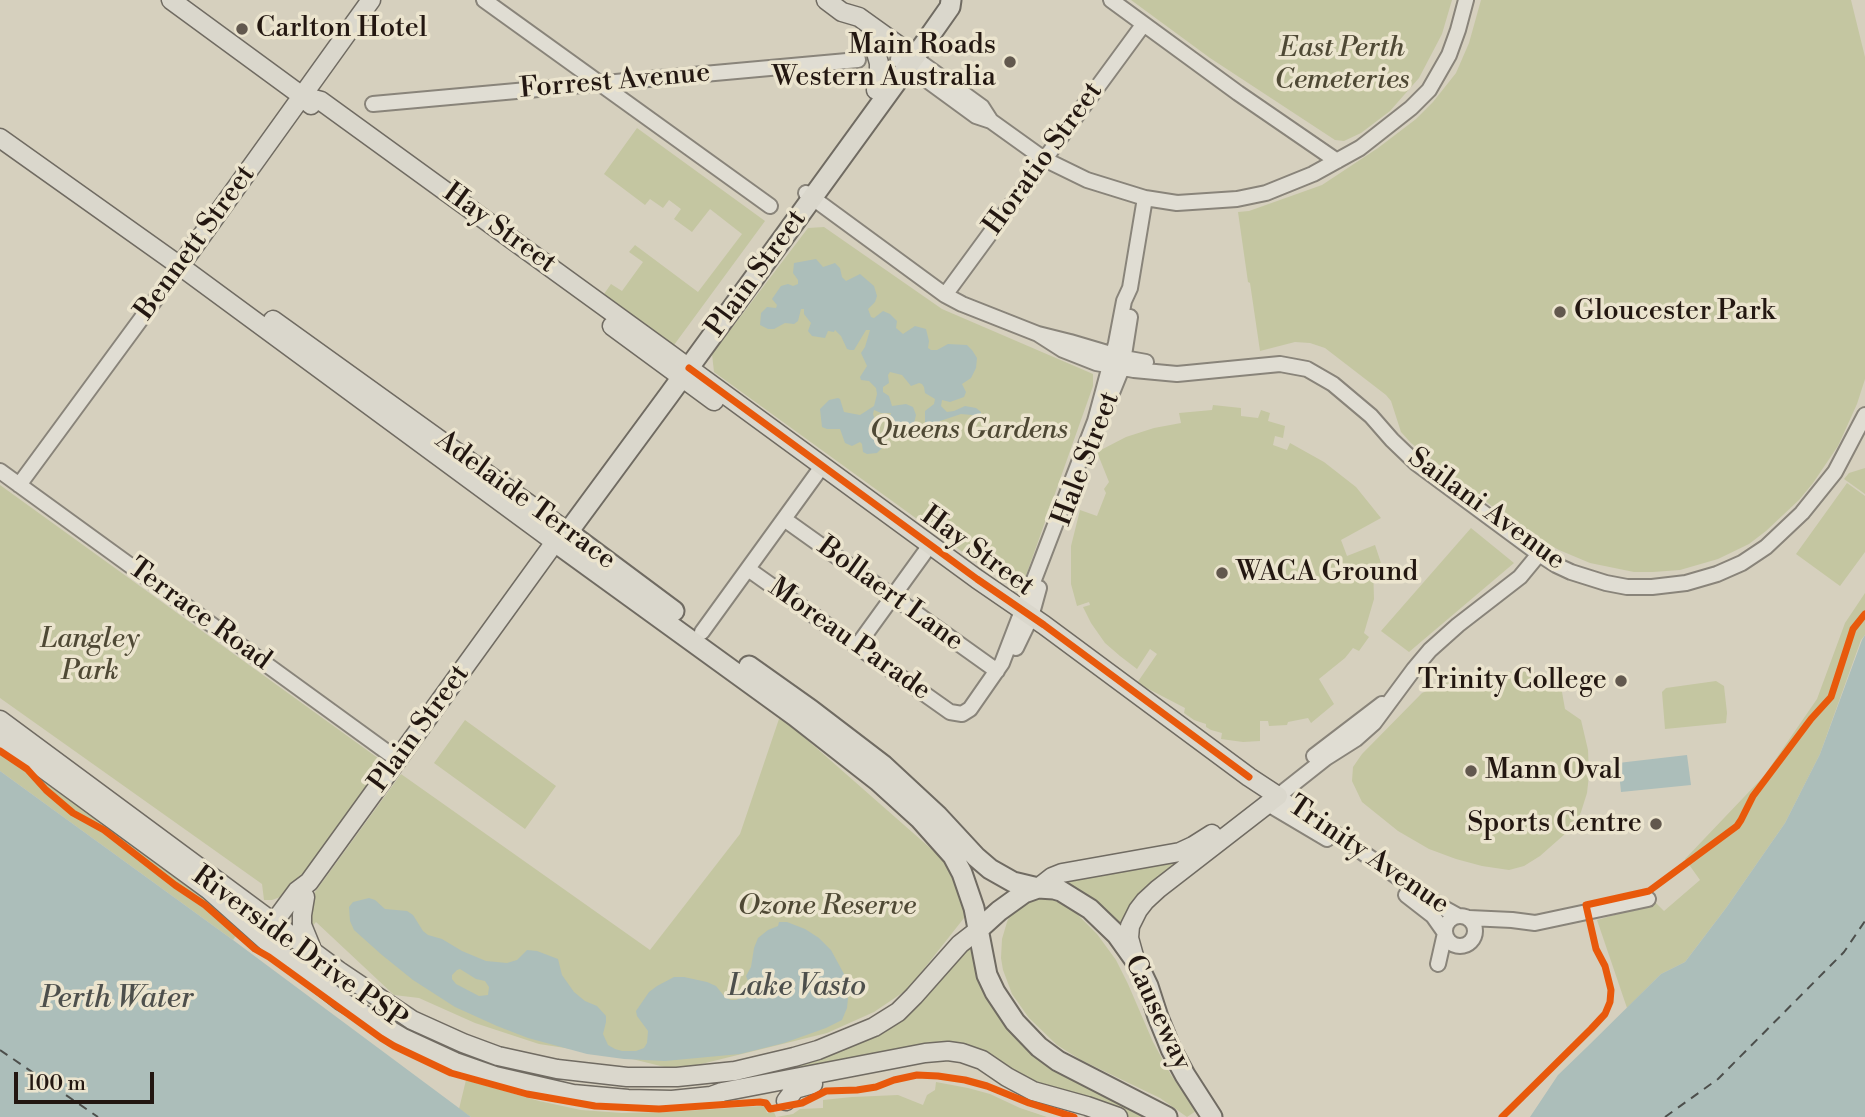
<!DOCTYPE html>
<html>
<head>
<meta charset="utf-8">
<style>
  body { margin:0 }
  #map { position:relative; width:1865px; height:1117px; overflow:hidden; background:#d6d0be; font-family:"Libre Bodoni",serif }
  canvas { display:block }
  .scale { position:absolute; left:14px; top:1072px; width:140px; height:32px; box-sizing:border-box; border:4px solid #231711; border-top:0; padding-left:9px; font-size:21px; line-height:24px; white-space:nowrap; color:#231711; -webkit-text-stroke:5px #ebe4ce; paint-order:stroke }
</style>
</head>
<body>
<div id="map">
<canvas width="1865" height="1117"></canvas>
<div class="scale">100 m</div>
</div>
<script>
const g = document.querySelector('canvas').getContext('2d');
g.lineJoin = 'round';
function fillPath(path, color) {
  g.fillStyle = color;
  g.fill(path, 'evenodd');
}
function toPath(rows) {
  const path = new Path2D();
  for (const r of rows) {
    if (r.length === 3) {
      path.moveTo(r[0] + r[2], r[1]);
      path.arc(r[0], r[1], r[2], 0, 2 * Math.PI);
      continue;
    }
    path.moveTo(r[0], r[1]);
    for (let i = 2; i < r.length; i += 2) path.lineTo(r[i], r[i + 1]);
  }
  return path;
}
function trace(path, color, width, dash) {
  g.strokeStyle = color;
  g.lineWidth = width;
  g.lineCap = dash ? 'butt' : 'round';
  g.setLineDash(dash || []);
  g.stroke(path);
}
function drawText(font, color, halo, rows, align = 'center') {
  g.font = font + ' "Libre Bodoni",serif';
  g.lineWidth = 7;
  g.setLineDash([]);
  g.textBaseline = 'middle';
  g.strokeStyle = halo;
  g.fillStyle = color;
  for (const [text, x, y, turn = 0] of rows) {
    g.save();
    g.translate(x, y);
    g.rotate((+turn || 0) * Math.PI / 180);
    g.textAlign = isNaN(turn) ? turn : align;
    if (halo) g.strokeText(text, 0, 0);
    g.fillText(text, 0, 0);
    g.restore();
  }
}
fillPath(toPath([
  [1131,0,1452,0,1442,34,1419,78,1390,111,1361,133,1344,141,1335,140,1210,58],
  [1481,0,1851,0,1865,57,1865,379,1857,404,1838,446,1813,483,1799,500,1766,531,1749,544,1718,559,1680,570,1653,572,1634,572,1590,563,1559,550,1525,532,1411,443,1401,432,1391,401,1386,395,1325,348,1310,343,1295,342,1260,351,1250,283,1248,282,1238,212,1249,211,1322,185,1378,148,1416,119,1433,102,1456,73,1469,43],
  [637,128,765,221,674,345,604,294,611,284,622,291,643,262,629,252,635,245,698,292,742,234,710,209,692,232,674,219,681,209,669,200,663,208,650,199,645,205,604,174],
  [824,227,942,309,1093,374,1093,386,1022,587,982,566,714,372,712,354,808,228],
  [1213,405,1241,408,1241,416,1258,418,1261,410,1270,413,1268,421,1285,426,1283,438,1275,436,1273,445,1287,450,1290,443,1324,462,1356,487,1381,518,1341,540,1347,556,1375,545,1381,563,1373,565,1374,599,1364,633,1369,637,1359,651,1353,648,1345,658,1319,679,1334,704,1311,723,1308,718,1288,722,1287,725,1269,726,1268,721,1260,721,1260,741,1243,742,1221,739,1222,733,1211,730,1206,727,1206,724,1194,720,1184,713,1185,708,1137,683,1157,654,1150,649,1137,669,1120,656,1105,643,1091,623,1083,607,1090,605,1089,602,1077,606,1071,584,1071,546,1080,510,1097,516,1106,493,1104,489,1109,482,1097,452,1126,437,1154,428,1181,423,1179,413,1212,410],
  [1865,468,1865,494,1844,479,1849,473],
  [1847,483,1865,496,1865,552,1840,586,1796,554],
  [0,485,382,761,381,772,294,888,283,896,272,900,264,900,262,884,0,698],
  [1471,528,1514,563,1409,652,1381,631],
  [1865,593,1865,635,1861,640,1820,754,1785,823,1726,908,1685,962,1661,974,1627,1008,1597,920,1656,903,1664,911,1700,880,1685,859,1764,776,1817,699,1845,623],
  [1530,671,1542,675,1558,685,1562,692,1565,709,1581,720,1588,750,1589,775,1587,793,1581,812,1574,826,1540,856,1524,866,1509,870,1482,866,1456,859,1429,849,1398,831,1362,802,1352,781,1353,767,1362,754,1422,693,1451,681,1478,673],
  [1716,681,1724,686,1727,713,1726,723,1665,729,1662,692,1666,688],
  [780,716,945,861,963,898,964,918,908,989,874,1012,827,1033,677,1070,624,1057,539,1044,475,1023,419,998,394,995,316,922,308,931,308,907,315,892,401,774,650,950,740,834],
  [465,720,556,786,525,829,434,763],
  [0,744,187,882,242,927,233,940,0,771],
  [1192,852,1136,900,1121,926,1061,879],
  [1053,896,1069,906,1097,934,1116,960,1128,984,1153,1042,1171,1075,1196,1111,1187,1117,1160,1098,1081,1060,1057,1045,1029,1018,1012,994,1003,970,1001,958,1002,939,1007,922,1010,915,1029,897],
  [972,940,998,1011,1156,1117,1127,1117,1111,1110,1066,1097,963,1049,798,1075,795,1067,815,1057,872,1034],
  [466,1080,539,1101,581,1110,622,1113,669,1112,762,1106,765,1107,767,1113,774,1112,776,1117,793,1114,800,1109,823,1108,823,1100,852,1097,898,1095,923,1105,927,1095,935,1090,936,1082,968,1088,990,1094,1020,1108,1047,1117,471,1117,459,1109]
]), '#c4c6a1');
fillPath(toPath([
  [816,259,823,267,835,263,840,268,842,277,846,281,860,274,874,286,877,296,875,302,868,309,871,317,874,318,883,311,890,314,897,321,896,328,903,334,915,326,926,329,929,341,928,348,931,350,937,350,948,344,967,345,972,350,977,358,976,368,971,378,962,384,966,392,964,397,950,402,942,400,941,406,947,412,954,411,965,406,976,408,981,412,980,420,977,421,972,415,961,414,940,421,934,428,928,428,925,422,925,411,934,404,935,399,925,393,924,387,922,384,919,383,911,386,902,375,890,372,888,375,889,383,883,387,883,392,889,396,892,406,906,404,913,407,916,415,914,423,921,431,918,437,911,436,906,430,903,430,901,434,891,434,888,425,891,413,881,413,874,410,873,414,875,420,874,428,881,434,883,439,883,443,881,449,877,453,867,454,863,452,862,444,860,442,852,446,845,443,840,429,827,429,822,427,820,409,829,400,838,398,840,399,844,412,860,415,874,406,877,394,876,388,869,381,861,380,860,377,867,366,861,353,865,347,870,330,866,330,854,350,850,350,847,349,841,336,835,330,834,332,828,331,825,338,812,336,808,331,811,323,804,314,804,309,801,309,798,321,794,324,785,323,774,329,768,329,760,325,761,313,767,307,776,308,777,305,772,299,781,286,788,284,793,286,798,284,798,280,793,273,794,263],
  [1865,635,1865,1117,1530,1117,1558,1075,1587,1047,1661,974,1685,962,1726,908,1785,823,1820,754,1862,640],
  [1687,755,1691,785,1621,792,1618,763],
  [0,771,233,940,471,1117,0,1117],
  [369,898,375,900,385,909,407,911,413,915,423,931,428,935,442,939,462,951,486,961,507,963,517,960,527,950,537,951,558,959,562,975,574,992,585,1001,597,1006,606,1016,606,1022,603,1034,608,1045,615,1049,622,1051,636,1051,644,1048,647,1043,648,1031,637,1016,636,1011,649,992,657,986,674,977,684,977,707,982,716,986,724,996,731,1000,736,1000,746,995,750,986,746,976,751,967,754,948,758,938,768,930,778,926,779,922,787,922,805,929,819,938,831,950,844,974,848,998,847,1008,842,1020,826,1028,784,1043,740,1054,665,1061,624,1059,587,1054,528,1038,497,1026,455,1007,413,980,382,955,354,930,350,921,349,907,353,902],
  [460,969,476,979,485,981,489,987,488,995,479,996,456,984,452,979,452,975,457,970]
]), '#acbeba');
trace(toPath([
  [0,1050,98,1117],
  [1665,1117,1718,1079,1844,952,1865,921]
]), '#4d4f4c', 2, [9, 7]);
const minor = toPath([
  [484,0,770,206],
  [1111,0,1238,93,1337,161],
  [909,54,982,107,991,121],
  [898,59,976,116,991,121,1044,159,1087,180,1145,198,1177,203,1237,199,1266,193,1313,174,1360,148,1411,108,1429,90,1449,55,1458,30,1466,0],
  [373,104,858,60],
  [806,193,945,295,962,304,1038,334,1070,342,1124,358,1146,362],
  [945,295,1143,25],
  [1038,334,1063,350,1096,363,1134,370,1177,374,1280,364,1307,369,1333,384,1371,416,1392,440,1416,463,1539,554,1556,565,1571,572,1606,583,1627,587,1652,587,1686,583,1717,574,1742,563,1766,547,1802,513,1835,472,1865,415],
  [1107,405,1122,368,1130,317],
  [0,471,398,760],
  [19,485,180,266],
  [784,519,997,671],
  [748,569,950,712,962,714,970,709,1002,663,1095,421,1116,343,1124,301,1130,288,1145,198],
  [702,632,823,465],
  [857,646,925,552],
  [1016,648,1031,617,1039,588],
  [1314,756,1382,704],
  [1268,804,1327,839],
  [1406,895,1433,916,1445,933],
  [1460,931,15],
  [1458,916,1438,905,1346,841,1278,796,1326,758,1356,739,1374,723,1414,669,1430,650,1458,625,1520,577,1539,554],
  [1469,918,1512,920,1535,923,1648,899],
  [1438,964,1445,933]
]);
const major = toPath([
  [171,0,302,96,311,105],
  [826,0,842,12,859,17,905,50],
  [873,42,879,63,879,78,876,90],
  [302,96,321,101,667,352,977,579,1044,625,1249,777,1278,796,1158,889,1145,901,1138,910,1130,926,1129,938,1134,956],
  [0,138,180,266,555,542,309,882,297,891,263,937],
  [180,266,371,0],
  [273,320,568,532],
  [612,326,714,401],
  [0,720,339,971,412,1020,463,1043,498,1056,557,1069,627,1077,677,1077,735,1071,794,1057,818,1050,874,1027,898,1012,914,996,960,944,978,930],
  [0,737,209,890,276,950,341,1001,403,1038,455,1062,495,1076,573,1094,628,1099,672,1100,711,1096,722,1092,925,1053,948,1051,962,1053,982,1060,1007,1077,1033,1091,1087,1106,1118,1117],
  [1038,888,1052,877,1062,873,1180,852,1193,846,1212,834],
  [305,897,302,915,302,925,311,947],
  [786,1101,795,1089,813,1084]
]);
const highway = toPath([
  [568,532,674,611],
  [555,542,795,716,878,781,920,819,953,856,962,873,974,908,987,975,995,992,1015,1022,1039,1047,1058,1061,1167,1117],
  [555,542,568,532,669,395,924,44,950,7,951,0],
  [749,666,811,710,883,765,938,816,976,857,990,869,1013,882,1038,888],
  [978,930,999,911,1024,893,1038,888,1054,889,1061,891,1090,909,1117,935,1137,963,1148,986,1158,1017,1171,1049,1185,1075,1212,1117]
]);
trace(minor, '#89847a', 18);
trace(major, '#706b62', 21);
trace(highway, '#706b62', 23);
trace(minor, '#e0ddd3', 14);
trace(major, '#dad7cc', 18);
trace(highway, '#dad7cc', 19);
trace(toPath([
  [689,368,977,579,1044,625,1249,777],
  [0,751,27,769,46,790,73,813,104,830,175,885,205,905,255,949,269,957,381,1038,394,1046,451,1073,527,1094,595,1106,659,1109,760,1102,766,1103,770,1109,802,1103,826,1091,857,1090,876,1087,894,1080,917,1075,938,1076,965,1080,987,1086,1029,1103,1074,1117],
  [1502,1117,1591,1029,1605,1014,1610,1002,1611,990,1605,966,1596,949,1586,905,1649,891,1737,826,1741,820,1753,796,1811,719,1831,697,1853,629,1865,614]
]), '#e8590c', 7);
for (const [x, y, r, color] of [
  [242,29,7,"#62584e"],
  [1010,62,7,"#62584e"],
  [1560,312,7,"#62584e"],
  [1222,573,7,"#62584e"],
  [1621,681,7,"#62584e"],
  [1471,771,7,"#62584e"],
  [1656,824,7,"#62584e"]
]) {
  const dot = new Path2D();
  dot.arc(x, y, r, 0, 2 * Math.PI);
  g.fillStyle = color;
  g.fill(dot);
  trace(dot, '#ebe4ce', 2.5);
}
drawText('28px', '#231711', '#ebe4ce', [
  ["Carlton Hotel",256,29],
  ["Main Roads",996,46,"right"],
  ["Western Australia",996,78,"right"],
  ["Gloucester Park",1574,312],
  ["WACA Ground",1236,573],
  ["Trinity College",1607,681,"right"],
  ["Mann Oval",1485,771],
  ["Sports Centre",1642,824,"right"]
], 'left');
drawText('italic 28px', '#4f4935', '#ebe4ce', [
  ["East Perth",1342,49],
  ["Cemeteries",1342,81],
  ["Queens Gardens",969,431],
  ["Langley",90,640],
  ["Park",90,672],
  ["Ozone Reserve",827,907]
]);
drawText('28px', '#231711', '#ebe4ce', [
  ["Forrest Avenue",615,82,-5],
  ["Horatio Street",1044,159,-54],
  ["Hay Street",499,229,36],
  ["Bennett Street",196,243,-54],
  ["Plain Street",757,274,-54],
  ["Hale Street",1087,459,-69],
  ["Adelaide Terrace",525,501,36],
  ["Sailani Avenue",1486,510,36],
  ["Hay Street",977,552,36],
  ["Bollaert Lane",890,595,36],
  ["Terrace Road",199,615,36],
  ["Moreau Parade",849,640,35],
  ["Plain Street",420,729,-54],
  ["Trinity Avenue",1368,856,34],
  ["Riverside Drive PSP",299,949,36],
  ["Causeway",1157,1013,65]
]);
drawText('italic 30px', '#4d4f4c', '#ebe4ce', [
  ["Lake Vasto",797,988],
  ["Perth Water",117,1000]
]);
</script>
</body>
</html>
